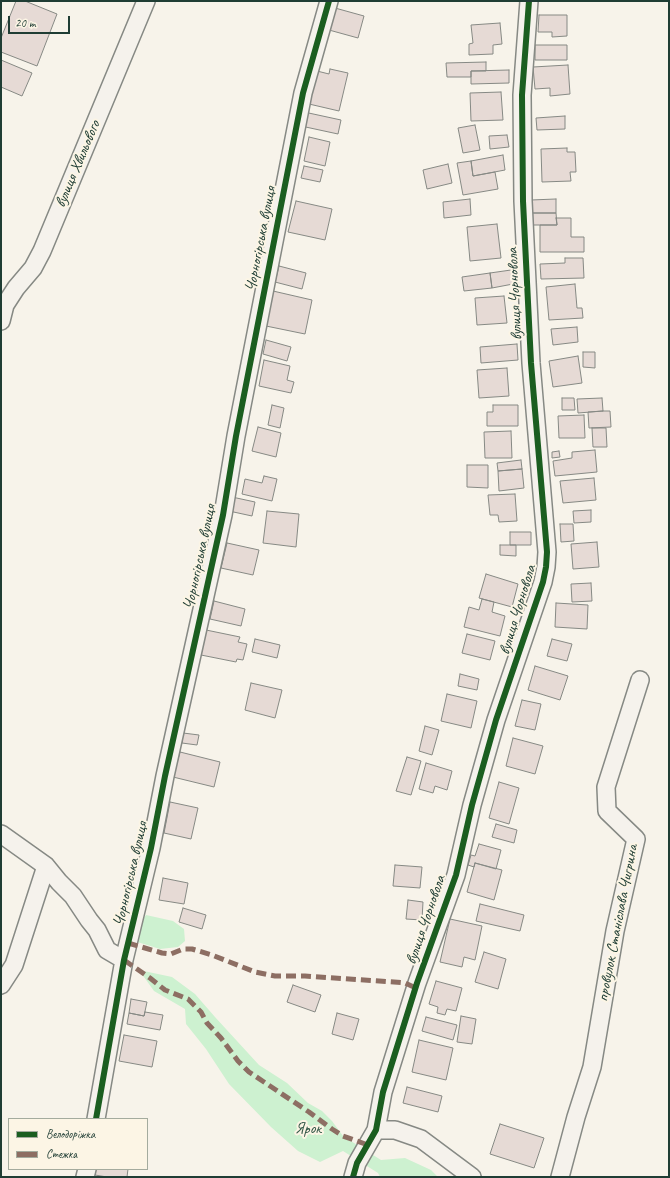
<!DOCTYPE html>
<html>
<head>
<meta charset="utf-8">
<style>
  body { margin:0 }
  #map { position:relative; width:670px; height:1178px; overflow:hidden; background:#f7f3ea; font-family:Caveat,sans-serif }
  canvas { display:block }
  .frame { position:absolute; inset:0; border:2px solid #1f3d34; pointer-events:none }
  .legend { position:absolute; left:8px; top:1118px; width:140px; height:52px; box-sizing:border-box; background:#fcf5e5; border:1px solid #a4ab9e; margin:0; padding:5px 7px; list-style:none; font-size:12px; color:#1f3d34 }
  .legend li { display:flex; align-items:center; gap:8px; height:20px }
  .legend b { width:20px; border:1px solid #a4ab9e }
  .scale { position:absolute; left:8px; top:16px; width:62px; height:18px; box-sizing:border-box; border:2px solid #1f3d34; border-top:0; padding-left:5px; font-size:12px; line-height:14px; white-space:nowrap; color:#1f3d34; -webkit-text-stroke:3px #fcf5e5; paint-order:stroke }
</style>
</head>
<body>
<div id="map">
<canvas width="670" height="1178"></canvas>
<div class="frame"></div>
<ul class="legend">
<li><b style="height:5px;background:#1b5e20"></b>Велодоріжка</li>
<li><b style="height:5px;background:#8d6e63"></b>Стежка</li>
</ul>
<div class="scale">20 m</div>
</div>
<script>
const g = document.querySelector('canvas').getContext('2d');
g.lineJoin = 'round';
function fillPath(path, color) {
  g.fillStyle = color;
  g.fill(path, 'evenodd');
}
function toPath(rows) {
  const path = new Path2D();
  for (const r of rows) {
    path.moveTo(r[0], r[1]);
    for (let i = 2; i < r.length; i += 2) path.lineTo(r[i], r[i + 1]);
  }
  return path;
}
function trace(path, color, width, dash) {
  g.strokeStyle = color;
  g.lineWidth = width;
  g.lineCap = dash ? 'butt' : 'round';
  g.setLineDash(dash || []);
  g.stroke(path);
}
function drawText(font, color, halo, rows, align = 'center') {
  g.font = font + ' Caveat,sans-serif';
  g.lineWidth = 4;
  g.setLineDash([]);
  g.textBaseline = 'middle';
  g.strokeStyle = halo;
  g.fillStyle = color;
  for (const [text, x, y, turn = 0] of rows) {
    g.save();
    g.translate(x, y);
    g.rotate((+turn || 0) * Math.PI / 180);
    g.textAlign = isNaN(turn) ? turn : align;
    if (halo) g.strokeText(text, 0, 0);
    g.fillText(text, 0, 0);
    g.restore();
  }
}
fillPath(toPath([
  [146,915,173,921,184,929,185,941,178,947,160,949,131,940,141,922],
  [139,970,172,977,195,994,215,1017,259,1065,287,1083,308,1103,322,1111,332,1121,343,1136,381,1160,405,1158,431,1170,438,1177,380,1177,378,1173,343,1151,320,1162,298,1151,271,1127,229,1084,206,1049,186,1024,185,1009,154,991]
]), '#cdf1d0');
const building = toPath([
  [16,1,25,1,57,14,37,66,1,52,1,38,16,1],
  [335,8,364,16,358,38,329,30,335,8],
  [539,15,567,15,567,36,552,37,552,32,538,32,539,15],
  [500,23,502,44,493,45,493,54,469,55,469,44,473,43,471,25,500,23],
  [535,45,567,45,567,60,535,60,535,45],
  [1,60,32,73,22,96,1,87,1,60],
  [486,62,486,71,471,71,471,77,447,77,446,63,486,62],
  [568,65,570,94,550,96,550,88,535,89,533,67,568,65],
  [330,69,348,73,339,111,309,104,317,71,329,74,330,69],
  [509,70,509,83,471,84,471,71,509,70],
  [501,92,503,120,471,121,470,93,501,92],
  [304,112,341,120,338,134,301,126,304,112],
  [565,116,565,129,537,130,536,118,565,116],
  [475,125,480,150,463,153,458,128,475,125],
  [507,135,509,147,490,149,489,136,507,135],
  [309,137,330,142,325,166,304,161,309,137],
  [567,148,567,152,575,152,576,172,570,172,571,181,542,182,541,149,567,148],
  [503,155,505,170,473,176,471,161,503,155],
  [471,161,473,176,495,172,498,189,463,195,457,163,471,161],
  [448,164,452,183,427,189,423,170,448,164],
  [304,166,323,170,320,182,301,178,304,166],
  [470,199,471,215,444,218,443,202,470,199],
  [556,199,556,213,531,213,531,200,556,199],
  [296,201,332,209,325,240,288,232,296,201],
  [531,213,556,213,557,225,532,225,531,213],
  [556,218,571,218,571,237,584,237,584,252,540,252,540,225,557,225,556,218],
  [497,224,501,258,470,261,467,227,497,224],
  [565,258,583,258,584,278,541,279,540,264,565,263,565,258],
  [279,266,306,273,302,289,275,282,279,266],
  [511,270,513,284,492,288,490,273,511,270],
  [490,273,492,288,464,291,462,277,490,273],
  [575,284,577,308,582,308,583,318,549,320,546,287,575,284],
  [273,291,312,300,305,334,266,326,273,291],
  [504,296,507,323,477,325,475,298,504,296],
  [577,327,578,342,553,345,551,329,577,327],
  [266,340,291,347,287,361,263,354,266,340],
  [517,344,518,360,481,363,480,347,517,344],
  [583,352,595,352,595,368,583,367,583,352],
  [578,356,582,383,553,387,549,361,578,356],
  [264,360,290,366,287,380,294,382,291,393,259,386,264,360],
  [507,368,509,396,479,398,477,370,507,368],
  [562,398,574,398,575,410,562,410,562,398],
  [602,398,603,411,578,413,577,399,602,398],
  [272,405,284,408,280,428,268,425,272,405],
  [493,405,518,405,518,426,487,426,487,412,493,412,493,405],
  [603,411,610,411,611,427,589,428,588,412,603,411],
  [584,415,585,438,559,438,558,416,584,415],
  [258,427,281,433,276,457,252,451,258,427],
  [592,428,606,428,607,447,593,447,592,428],
  [511,431,512,458,485,458,484,432,511,431],
  [595,450,597,472,555,476,553,461,572,458,572,452,595,450],
  [559,451,560,457,552,458,552,452,559,451],
  [521,460,522,469,498,471,497,463,521,460],
  [467,465,488,465,488,488,467,487,467,465],
  [522,469,524,488,499,491,498,471,522,469],
  [264,476,277,479,272,501,242,494,245,479,262,483,264,476],
  [594,478,596,500,563,503,560,481,594,478],
  [515,494,517,521,499,522,498,515,490,515,488,495,515,494],
  [232,497,255,502,252,516,229,511,232,497],
  [591,510,591,522,574,523,573,511,591,510],
  [267,511,299,514,296,547,263,543,267,511],
  [560,524,573,524,574,541,561,542,560,524],
  [510,532,531,532,531,545,510,545,510,532],
  [597,542,599,567,573,569,571,544,597,542],
  [227,543,259,550,253,575,221,568,227,543],
  [500,545,516,545,516,556,500,555,500,545],
  [486,574,518,584,512,607,479,598,486,574],
  [591,583,592,601,572,602,571,584,591,583],
  [482,599,494,602,492,612,505,616,500,636,464,627,469,607,479,610,482,599],
  [214,601,245,609,241,626,210,619,214,601],
  [556,603,588,605,587,629,555,627,556,603],
  [206,630,240,637,238,642,247,644,243,660,237,659,236,662,201,655,206,630],
  [467,634,495,641,490,660,462,653,467,634],
  [255,639,280,645,277,658,252,652,255,639],
  [552,639,572,644,567,661,547,656,552,639],
  [535,666,568,676,560,700,528,690,535,666],
  [460,674,479,679,477,690,458,686,460,674],
  [251,683,282,690,275,718,245,710,251,683],
  [447,694,477,701,471,728,441,721,447,694],
  [522,700,541,704,535,730,515,726,522,700],
  [425,726,439,730,432,755,419,751,425,726],
  [183,733,199,735,197,745,182,743,183,733],
  [513,738,543,746,535,774,506,766,513,738],
  [180,752,220,762,214,787,173,777,180,752],
  [407,757,421,761,411,795,396,791,407,757],
  [426,763,452,771,447,790,435,786,433,793,419,789,426,763],
  [499,782,519,788,509,824,489,818,499,782],
  [170,802,198,808,191,839,164,833,170,802],
  [496,824,517,830,514,843,492,837,496,824],
  [479,844,501,850,496,869,475,863,474,867,468,865,471,855,475,856,479,844],
  [475,863,502,870,494,900,467,892,475,863],
  [395,865,422,867,420,888,393,886,395,865],
  [163,878,188,883,184,904,159,900,163,878],
  [408,900,423,902,422,920,406,919,408,900],
  [480,904,524,915,520,931,476,921,480,904],
  [183,908,206,915,202,929,179,922,183,908],
  [450,919,482,926,475,960,464,957,462,967,440,962,450,919],
  [484,952,506,959,498,989,475,982,484,952],
  [436,981,462,988,456,1011,447,1009,445,1015,437,1013,438,1007,429,1004,436,981],
  [293,985,321,995,315,1012,287,1002,293,985],
  [131,999,147,1002,144,1016,129,1013,131,999],
  [145,1012,163,1015,160,1030,127,1024,129,1013,144,1016,145,1012],
  [337,1013,359,1019,353,1040,332,1034,337,1013],
  [461,1016,476,1019,472,1044,457,1042,461,1016],
  [426,1017,457,1025,453,1040,422,1031,426,1017],
  [124,1035,157,1041,152,1067,119,1061,124,1035],
  [419,1040,453,1048,446,1080,412,1072,419,1040],
  [407,1087,442,1096,438,1112,403,1103,407,1087],
  [500,1124,544,1138,534,1168,490,1154,500,1124],
  [96,1169,128,1169,127,1177,107,1177,95,1175,96,1169]
]);
fillPath(building, '#e6dad5');
trace(building, '#868984', 1);
const street = toPath([
  [1,321,5,305,16,288,33,268,42,251,146,1],
  [1,834,46,866,59,882,73,896,89,920,97,930,107,950,124,960],
  [1,985,14,965,46,866],
  [96,1119,124,960,151,848,165,776,223,515,236,436,303,93,329,1],
  [376,1130,395,1130,421,1139,472,1177],
  [85,1177,87,1169],
  [353,1177,357,1163,376,1130,383,1092,417,983,456,875,472,805,496,720,543,582,546,567,547,552,531,363,523,201,522,95,529,1],
  [560,1177,576,1117,592,1067,615,931,636,839,607,811,606,787,640,680]
]);
trace(street, '#868984', 20);
trace(street, '#f5f2ec', 17);
trace(toPath([
  [128,943,162,953,171,954,183,949,192,949,212,955,255,972,275,976,305,976,394,982,405,983,416,988],
  [124,960,150,978,165,990,188,999,201,1012,207,1023,221,1038,238,1061,249,1072,309,1112,332,1129,343,1136,368,1145]
]), '#8d6e63', 5, [10, 5]);
trace(toPath([
  [96,1119,124,960,151,848,165,776,223,515,236,436,303,93,329,1],
  [353,1177,357,1163,376,1130,383,1092,417,983,456,875,472,805,496,720,543,582,546,567,547,552,531,363,523,201,522,95,529,1]
]), '#1b5e20', 6);
drawText('16px', '#1f3d34', '#fcf5e5', [
  ["вулиця Хвильового",78,164,-67],
  ["Чорногірська вулиця",261,239,-79],
  ["вулиця Чорновола",515,294,-93],
  ["Чорногірська вулиця",200,557,-78],
  ["вулиця Чорновола",518,610,-73],
  ["Чорногірська вулиця",131,874,-77],
  ["вулиця Чорновола",426,920,-71],
  ["провулок Станіслава Чигрина",618,923,-79]
]);
drawText('16px', '#345848', '#fcf5e5', [
  ["Ярок",308,1129]
]);
</script>
</body>
</html>
